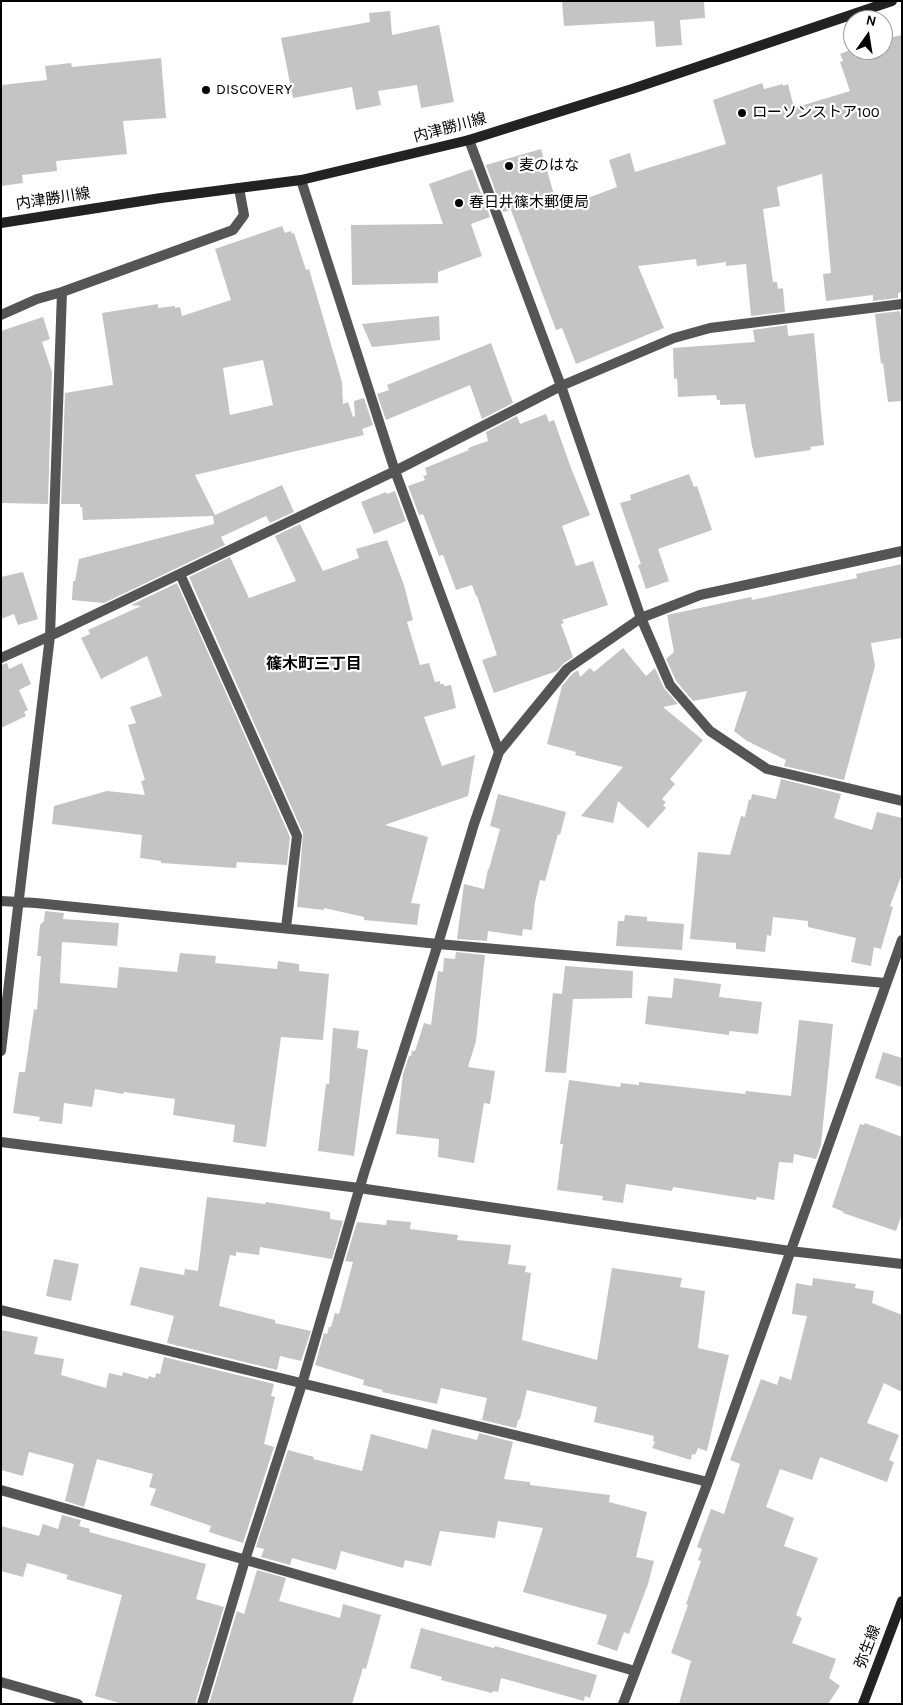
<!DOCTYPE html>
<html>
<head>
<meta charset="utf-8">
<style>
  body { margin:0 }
  #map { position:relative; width:903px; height:1705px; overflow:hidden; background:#fff; font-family:Karla,sans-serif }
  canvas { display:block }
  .frame { position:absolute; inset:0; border:2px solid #000; pointer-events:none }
  .north { position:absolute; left:843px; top:10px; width:50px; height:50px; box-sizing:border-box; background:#fff; border:1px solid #999; border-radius:50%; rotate:13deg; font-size:14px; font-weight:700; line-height:20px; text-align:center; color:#000 }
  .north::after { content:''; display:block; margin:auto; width:18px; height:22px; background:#000; clip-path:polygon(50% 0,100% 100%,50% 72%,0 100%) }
</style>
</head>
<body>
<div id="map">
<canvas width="903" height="1705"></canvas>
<div class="frame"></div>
<div class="north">N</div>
</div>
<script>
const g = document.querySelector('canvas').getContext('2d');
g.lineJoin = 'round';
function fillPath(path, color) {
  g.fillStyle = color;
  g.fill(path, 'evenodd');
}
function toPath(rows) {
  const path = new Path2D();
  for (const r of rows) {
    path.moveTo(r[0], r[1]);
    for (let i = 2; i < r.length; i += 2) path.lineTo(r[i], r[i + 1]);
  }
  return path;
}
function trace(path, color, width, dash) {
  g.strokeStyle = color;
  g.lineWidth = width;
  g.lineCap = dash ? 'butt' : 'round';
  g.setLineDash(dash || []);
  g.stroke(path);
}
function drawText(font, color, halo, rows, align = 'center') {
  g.font = font + ' Karla,"Noto Sans JP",sans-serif';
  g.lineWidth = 4.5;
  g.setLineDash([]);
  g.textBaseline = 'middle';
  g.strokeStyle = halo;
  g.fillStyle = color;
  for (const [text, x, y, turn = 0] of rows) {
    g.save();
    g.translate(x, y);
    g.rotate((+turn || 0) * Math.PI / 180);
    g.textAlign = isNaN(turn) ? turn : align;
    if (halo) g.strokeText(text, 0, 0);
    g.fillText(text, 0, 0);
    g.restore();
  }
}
fillPath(toPath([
  [562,1,704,1,705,18,680,20,682,45,656,47,654,21,564,26],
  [390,11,392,35,439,25,454,102,421,108,417,85,378,91,381,105,356,110,352,87,293,98,281,38,370,22,369,13],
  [902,35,902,292,898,293,898,298,873,301,873,295,826,301,823,274,831,273,822,174,777,187,780,206,763,209,773,282,777,282,778,289,783,288,785,312,751,316,746,264,726,266,726,262,697,266,696,259,638,266,664,328,576,364,562,328,556,330,511,210,503,212,486,165,541,149,558,209,617,187,609,160,630,153,635,172,726,144,713,100,762,83,764,89,783,84,783,86,788,84,794,108,850,91,840,62,843,61,840,54,853,49,883,50,883,39],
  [161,58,166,118,123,121,127,154,56,161,57,171,22,175,23,183,1,186,1,85,47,80,45,66,71,63,72,67],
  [472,169,490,217,471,224,482,256,438,272,438,283,352,285,351,225,443,224,429,184],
  [282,226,285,233,291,231,292,234,294,233,306,270,309,269,342,382,343,404,348,402,353,417,355,416,354,401,364,398,373,425,362,429,364,435,195,475,215,515,282,485,294,512,270,523,266,516,221,537,225,545,104,603,72,600,73,581,75,581,79,559,214,524,213,516,83,520,82,507,80,507,80,504,61,504,65,393,113,385,102,313,158,304,158,308,175,306,175,308,180,307,182,316,231,300,215,249],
  [263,360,273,405,230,415,223,368],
  [900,311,902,326,902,401,888,402,883,363,881,364,875,314],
  [439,316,440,340,372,347,362,324],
  [43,317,50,339,42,342,52,372,48,504,1,503,1,331],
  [787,325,788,335,789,336,814,333,824,445,810,447,811,450,755,458,752,446,745,404,720,405,720,400,717,400,716,395,678,397,677,378,674,379,673,348,755,342,753,330],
  [491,343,513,403,482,419,470,385,386,420,377,394,389,390,387,385],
  [546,414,549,422,554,420,571,468,590,515,562,526,576,566,593,561,608,605,562,620,564,623,561,624,573,657,563,664,557,671,494,693,482,660,497,655,477,596,476,596,472,585,456,590,443,555,439,556,423,514,419,515,408,486,425,480,423,476,427,475,425,468,469,450,468,448,488,441,486,432,517,416,520,424],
  [689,474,694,487,697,486,712,530,658,549,669,581,646,589,638,565,641,564,620,503,631,500,630,495],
  [395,491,406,521,374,534,361,502,386,492,387,494],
  [300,524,323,571,359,558,356,549,387,540,404,585,413,620,407,622,420,665,429,663,435,682,440,681,440,684,444,684,444,686,451,685,456,708,424,717,442,766,475,755,468,796,385,825,428,837,411,903,420,904,417,925,364,920,364,917,324,908,324,910,297,907,303,833,189,577,230,557,249,598,296,581,275,536],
  [902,564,902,638,871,643,875,666,844,780,784,766,786,760,747,741,734,731,747,691,693,701,676,681,666,659,674,652,667,615,751,597,752,600,857,578,856,574],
  [23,572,38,619,18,625,14,614,1,619,1,577],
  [177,583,290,837,287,865,237,862,236,868,161,863,161,861,140,858,142,835,52,824,54,806,107,791,145,795,141,781,145,780,128,725,136,723,130,707,162,696,147,656,101,679,81,638,90,634,88,630,141,606,131,605],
  [623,648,646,676,655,668,664,688,678,704,663,707,703,740,670,779,675,784,662,799,666,802,663,805,666,808,648,828,618,801,613,823,581,816,623,767,575,755,576,752,547,744,562,686,572,674,578,670,580,677,590,668,594,672],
  [7,663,9,669,22,663,31,684,19,690,28,710,24,712,26,716,1,728,1,665],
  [781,779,841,794,834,818,872,830,877,812,902,818,902,874,890,906,893,907,881,949,874,947,871,966,851,962,856,938,808,927,808,921,773,917,771,936,767,935,765,952,736,949,736,943,690,939,698,852,730,855,741,816,745,817,749,799,751,800,752,794,776,799],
  [498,794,566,812,560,835,558,834,545,881,540,880,535,902,532,930,523,929,522,936,488,931,487,941,457,939,464,884,484,889,488,869,489,869,500,829,490,826],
  [45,911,64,913,63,919,119,923,117,946,62,942,60,983,117,988,119,967,177,972,180,953,216,956,215,963,277,969,278,961,299,964,299,971,329,974,323,1040,281,1037,266,1147,233,1142,235,1125,173,1115,175,1099,124,1092,123,1094,95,1089,92,1107,64,1103,62,1124,39,1121,40,1117,13,1113,19,1072,25,1072,34,1009,37,1010,41,956,37,956,40,925,44,921],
  [625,915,647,917,647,921,684,924,682,950,616,946,618,921,624,921],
  [456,952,485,955,476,1041,468,1067,495,1071,490,1104,484,1103,474,1163,438,1157,439,1139,396,1134,403,1074,409,1056,411,1056,412,1051,415,1051,424,1023,431,1025,438,971,443,972,444,958,455,959],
  [565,966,633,971,632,998,573,999,566,1073,545,1072,553,993,562,994],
  [674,978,721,984,719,997,762,1002,758,1034,729,1031,729,1035,645,1024,648,996,672,998],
  [799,1020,833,1024,821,1145,816,1159,794,1154,793,1163,779,1162,774,1200,757,1197,756,1200,673,1187,672,1191,626,1184,623,1203,602,1200,603,1196,557,1190,563,1144,560,1144,569,1080,620,1087,621,1083,639,1085,639,1082,745,1094,746,1091,791,1096],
  [333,1028,359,1031,357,1048,368,1050,354,1156,318,1151,326,1084,329,1084],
  [883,1052,902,1058,902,1087,875,1078],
  [865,1123,902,1137,902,1214,896,1231,843,1213,844,1212,832,1207,860,1124,864,1125],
  [207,1197,265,1204,266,1202,330,1212,330,1219,343,1221,332,1259,260,1247,259,1255,236,1252,236,1256,230,1255,219,1306,275,1320,275,1323,311,1331,301,1361,280,1356,277,1370,167,1343,174,1316,130,1305,140,1267,184,1275,185,1269,198,1271],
  [387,1220,411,1222,410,1229,458,1235,457,1240,511,1245,508,1264,526,1266,525,1272,531,1273,522,1340,597,1360,612,1268,682,1278,680,1287,705,1291,698,1348,729,1355,707,1451,698,1448,695,1455,692,1454,691,1460,652,1448,655,1442,653,1441,654,1436,594,1422,597,1407,527,1390,520,1419,518,1420,516,1428,482,1420,487,1398,441,1388,437,1404,382,1392,383,1390,363,1385,364,1380,315,1365,324,1333,327,1334,329,1327,331,1327,335,1313,339,1314,353,1262,345,1261,357,1222,386,1225],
  [54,1259,79,1264,71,1301,46,1296],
  [813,1278,856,1284,855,1288,874,1291,872,1303,902,1315,902,1392,884,1383,867,1423,899,1435,889,1460,894,1462,887,1482,820,1457,812,1480,780,1469,766,1507,794,1518,784,1546,818,1558,796,1615,802,1618,792,1643,836,1659,829,1678,840,1686,828,1704,679,1704,691,1661,671,1653,688,1605,686,1604,701,1561,698,1560,702,1549,697,1547,711,1509,724,1514,740,1464,730,1460,761,1379,777,1385,780,1376,791,1380,807,1316,792,1314,796,1283,812,1286],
  [1,1330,38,1337,34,1354,64,1359,61,1375,106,1388,109,1373,122,1376,123,1372,148,1379,149,1376,155,1378,156,1373,160,1374,164,1357,274,1384,271,1396,275,1397,264,1444,274,1447,243,1543,209,1532,211,1526,150,1505,156,1489,149,1487,153,1474,97,1459,84,1507,65,1501,74,1464,29,1452,23,1476,1,1470],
  [432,1429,477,1440,479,1433,513,1442,504,1479,530,1482,530,1485,610,1495,609,1502,647,1512,636,1557,654,1561,648,1584,629,1634,624,1632,617,1651,597,1644,607,1615,523,1592,543,1528,498,1521,495,1538,440,1531,431,1566,405,1560,403,1568,341,1551,336,1570,292,1558,290,1565,261,1557,264,1549,256,1547,288,1450,314,1457,313,1459,362,1471,371,1434,427,1449],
  [62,1515,81,1520,79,1526,90,1529,89,1532,206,1564,196,1599,224,1607,195,1704,123,1704,95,1696,122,1595,66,1579,68,1575,27,1563,23,1577,1,1571,1,1526,39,1536,43,1524,58,1529],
  [257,1570,286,1578,279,1601,340,1618,343,1604,381,1615,366,1669,363,1668,352,1704,209,1704,237,1611,244,1614],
  [421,1628,494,1648,495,1646,597,1675,590,1698,585,1696,584,1701,501,1678,498,1692,493,1691,492,1693,441,1680,442,1677,410,1668]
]), '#c4c4c4');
trace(toPath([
  [469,140,561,386,641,618,670,685,710,731,767,769,902,801],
  [301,180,395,471,499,752],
  [1,315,37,299,62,292,233,230,244,215,239,188],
  [180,574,297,836,286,928],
  [1,658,50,636,395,471,561,386,674,338,710,328,902,304],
  [1,901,36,903,438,944,886,983],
  [1,1051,50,636,62,292],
  [1,1142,359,1188,790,1251,902,1264],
  [1,1310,708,1482],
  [1,1490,635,1671],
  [1,1682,78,1704],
  [202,1704,245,1560,302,1384,364,1173,438,944,474,824,499,752,567,669,641,618,700,595,902,551],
  [623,1704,708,1482,902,940]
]), '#555', 10);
trace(toPath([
  [1,223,161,198,301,180,469,140,632,89,892,1],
  [863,1704,902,1601]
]), '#222', 10);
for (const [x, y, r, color] of [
  [206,90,5,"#000"],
  [742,113,5,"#000"],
  [509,166,5,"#000"],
  [459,203,5,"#000"]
]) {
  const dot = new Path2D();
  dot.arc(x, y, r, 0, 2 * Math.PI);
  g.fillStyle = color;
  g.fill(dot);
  trace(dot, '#fff', 2);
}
drawText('15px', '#000', '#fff', [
  ["DISCOVERY",216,90],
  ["ローソンストア100",752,113],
  ["麦のはな",519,166],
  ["春日井篠木郵便局",469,203]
], 'left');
drawText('15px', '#000', '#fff', [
  ["内津勝川線",450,128,-15],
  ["内津勝川線",53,199,-9],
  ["弥生線",868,1647,-69]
]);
drawText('bold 16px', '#000', '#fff', [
  ["篠木町三丁目",314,664]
]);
</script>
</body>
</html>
